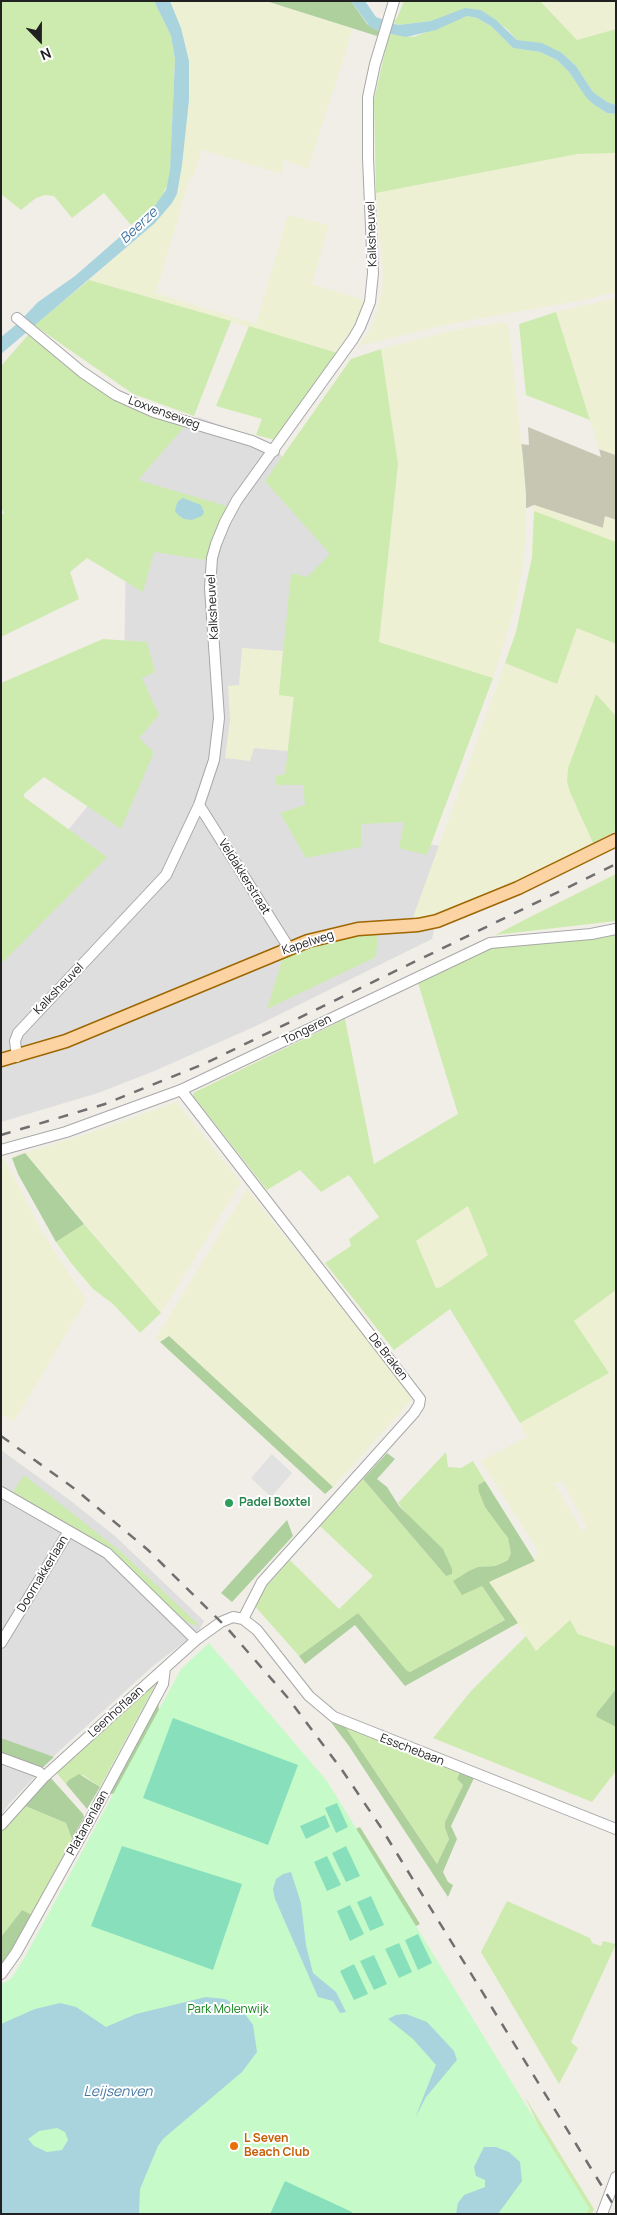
<!DOCTYPE html>
<html>
<head>
<meta charset="utf-8">
<style>
  body { margin:0 }
  #map { position:relative; width:617px; height:2215px; overflow:hidden; background:#f1eee8; font-family:Manrope,sans-serif }
  canvas { display:block }
  .frame { position:absolute; inset:0; border:2px solid #212121; pointer-events:none }
  .north { position:absolute; left:15px; top:15px; width:50px; height:50px; -webkit-text-stroke:4px #fff; paint-order:stroke; rotate:158deg; font-size:14px; font-weight:700; line-height:20px; text-align:center; color:#212121 }
  .north::after { content:''; display:block; margin:auto; width:18px; height:22px; background:#212121; clip-path:polygon(50% 0,100% 100%,50% 72%,0 100%) }
</style>
</head>
<body>
<div id="map">
<canvas width="617" height="2215"></canvas>
<div class="frame"></div>
<div class="north">N</div>
</div>
<script>
const g = document.querySelector('canvas').getContext('2d');
g.lineJoin = 'round';
function fillPath(path, color) {
  g.fillStyle = color;
  g.fill(path, 'evenodd');
}
function toPath(rows) {
  const path = new Path2D();
  for (const r of rows) {
    path.moveTo(r[0], r[1]);
    for (let i = 2; i < r.length; i += 2) path.lineTo(r[i], r[i + 1]);
  }
  return path;
}
function trace(path, color, width, dash) {
  g.strokeStyle = color;
  g.lineWidth = width;
  g.lineCap = dash ? 'butt' : 'round';
  g.setLineDash(dash || []);
  g.stroke(path);
}
function drawText(font, color, halo, rows, align = 'center') {
  g.font = font + ' Manrope,sans-serif';
  g.lineWidth = 4;
  g.setLineDash([]);
  g.textBaseline = 'middle';
  g.strokeStyle = halo;
  g.fillStyle = color;
  for (const [text, x, y, turn = 0] of rows) {
    g.save();
    g.translate(x, y);
    g.rotate((+turn || 0) * Math.PI / 180);
    g.textAlign = isNaN(turn) ? turn : align;
    if (halo) g.strokeText(text, 0, 0);
    g.fillText(text, 0, 0);
    g.restore();
  }
}
fillPath(toPath([
  [198,417,273,444,337,534,412,813,410,841,453,848,432,939,256,1026,152,1072,98,1093,1,1122,1,913,133,750,124,679,127,483,175,431],
  [1,1450,71,1501,116,1537,204,1621,199,1631,153,1666,58,1752,9,1804,1,1815]
]), '#dfdede');
fillPath(toPath([
  [528,427,601,457,599,449,616,455,616,520,605,517,603,528,534,505,527,508,398,464,521,444,529,445]
]), '#c6c6b3');
fillPath(toPath([
  [170,1,266,1,353,29,308,169,284,160,282,174,202,150,193,178,190,177,156,293,256,324,288,215,329,225,312,284,366,301,361,316,337,353,89,280,155,223,172,203,178,189,189,100,189,61,181,28],
  [540,1,616,1,616,29,577,40],
  [577,153,616,153,616,292,578,301,449,324,359,346,374,322,382,292,383,273,376,193],
  [616,298,616,455,599,449,556,312],
  [504,322,507,324,509,330,523,458,526,494,526,532,523,563,516,604,493,678,379,642,398,464,381,349,449,331],
  [534,505,603,528,605,516,616,520,616,716,596,694,568,768,567,782,570,792,593,843,476,902,430,918,412,920,505,663,556,683,528,577,532,557],
  [242,648,283,651,279,694,294,696,288,751,254,748,250,761,225,758,230,720,228,686,239,685],
  [176,1102,241,1182,161,1313,25,1153,99,1130],
  [4,1158,41,1230,86,1300,14,1422,1,1414,1,1159],
  [247,1189,369,1342,409,1394,411,1400,333,1487,169,1336,160,1342,156,1338],
  [469,1205,488,1255,441,1287,436,1288,416,1241],
  [616,1290,616,1647,578,1634,535,1651,489,1582,535,1561,538,1550,481,1461,527,1437,520,1423,609,1373,574,1321],
  [562,1481,587,1527,582,1531,554,1483]
]), '#eef0d4');
fillPath(toPath([
  [1,1,154,1,171,36,175,59,170,178,162,197,154,207,131,225,104,193,72,218,54,196,45,195,36,198,21,210,1,194],
  [404,1,540,1,577,40,616,29,616,105,607,102,593,92,576,66,562,53,517,40,507,29,481,10,431,21,398,25,393,22,397,18],
  [467,16,477,18,491,26,513,48,540,52,557,60,569,72,593,104,607,113,616,114,616,153,577,154,376,193,374,100,389,34,414,37],
  [89,280,231,321,194,416,133,394,34,325],
  [556,312,590,420,526,395,519,324],
  [249,326,337,353,275,440,256,435,262,419,216,406],
  [28,335,125,405,185,426,138,480,230,507,210,547,206,560,154,552,143,592,87,558,70,572,79,599,1,637,1,515,4,513,1,508,1,366],
  [381,349,398,464,379,642,493,678,427,855,399,848,404,822,361,824,361,847,306,858,280,813,305,805,303,785,276,785,275,776,285,774,294,697,279,695,291,573,307,577,330,554,265,481,351,359],
  [534,511,616,542,616,644,577,628,557,684,505,663,516,632,532,557],
  [103,639,147,642,155,672,142,678,159,715,139,738,154,752,121,829,44,777,24,794,24,797,107,857,1,964,1,683],
  [596,694,616,716,616,831,593,843,570,792,567,782,568,768],
  [616,874,616,921,495,935,532,916],
  [378,931,376,957,267,1009,283,957,315,944],
  [616,933,616,1290,574,1321,609,1373,520,1423,450,1309,394,1350,325,1263,351,1246,349,1239,379,1217,349,1175,321,1192,300,1170,267,1190,194,1097,193,1093,345,1019,374,1164,458,1114,418,983,499,944],
  [468,1206,488,1255,441,1287,436,1288,416,1241],
  [84,1224,161,1313,140,1333,113,1304,93,1289,71,1263,56,1242],
  [446,1452,448,1467,461,1468,473,1461,485,1481,478,1485,485,1507,504,1530,511,1545,511,1553,508,1560,495,1566,487,1566,482,1586,505,1620,410,1672,407,1672,358,1613,299,1656,253,1604,254,1600,290,1560,339,1609,373,1576,320,1526,363,1479,446,1576,452,1569,398,1503],
  [24,1475,120,1551,200,1626,188,1623,97,1542,13,1492],
  [570,1620,578,1634,616,1647,616,1689,596,1714,598,1717,616,1727,616,1771,592,1802,433,1738,471,1691,526,1636,536,1651],
  [158,1680,100,1787,83,1775,74,1777,66,1784,55,1771],
  [344,1725,460,1772,457,1779,463,1785,445,1822,445,1828,449,1839,437,1864],
  [23,1805,66,1823,72,1839,32,1915,22,1910,1,1937,1,1832],
  [507,1901,590,1938,592,1943,601,1946,603,1941,616,1944,571,2042,578,2048,559,2084,481,1952],
  [525,2097,594,2209,592,2214,579,2214]
]), '#ceebaf');
fillPath(toPath([
  [266,1,351,1,367,24,380,32,377,36],
  [25,1153,84,1224,56,1242,18,1174,12,1158],
  [169,1336,333,1487,325,1494,160,1342],
  [387,1453,395,1459,377,1479,387,1487,399,1506,443,1549,452,1569,452,1574,446,1576,363,1479],
  [485,1481,535,1561,489,1582,518,1623,405,1686,355,1625,305,1664,299,1656,358,1613,407,1671,410,1672,505,1620,482,1586,462,1595,453,1581,469,1571,478,1567,495,1566,502,1563,508,1560,511,1553,508,1538,485,1507,479,1492,478,1485],
  [287,1520,293,1536,232,1602,221,1593],
  [616,1689,616,1727,597,1717,596,1714],
  [158,1701,159,1711,125,1793,107,1794],
  [327,1717,344,1725,437,1864,449,1839,445,1828,445,1822,463,1785,457,1779,460,1772,474,1778,451,1826,457,1839,443,1872,448,1882,453,1885,448,1897,349,1746],
  [1,1738,54,1757,42,1768,1,1754],
  [79,1774,100,1787,87,1809,66,1784,69,1780],
  [50,1777,83,1814,84,1817,72,1839,66,1823,23,1805],
  [360,1827,420,1924,403,1933,353,1830],
  [22,1910,32,1915,1,1969,1,1937]
]), '#add09d');
fillPath(toPath([
  [209,1643,327,1781,589,2208,587,2214,1,2214,1,1984,11,1979,26,1955,181,1669]
]), '#c7fac9');
fillPath(toPath([
  [173,1718,298,1765,268,1845,143,1798],
  [337,1803,348,1827,336,1833,325,1808],
  [325,1815,330,1827,306,1839,300,1826],
  [122,1846,242,1884,213,1970,91,1926],
  [346,1846,360,1876,346,1882,332,1853],
  [327,1856,341,1885,327,1891,314,1862],
  [371,1896,384,1925,370,1931,357,1902],
  [350,1905,364,1934,350,1941,337,1911],
  [418,1934,432,1963,418,1970,405,1940],
  [399,1943,412,1972,399,1978,385,1949],
  [374,1955,387,1984,374,1990,360,1961],
  [354,1964,368,1994,354,2000,340,1971],
  [285,2181,352,2212,351,2214,270,2214]
]), '#87e0bb');
fillPath(toPath([
  [272,1454,292,1473,271,1497,251,1478]
]), '#e1e1e1');
fillPath(toPath([
  [154,1,170,1,181,28,189,61,189,100,182,165,177,194,172,203,155,223,1,354,1,337,17,324,38,302,75,276,154,207,166,190,170,171,175,59,171,36],
  [351,1,365,1,376,17,398,25,431,21,465,8,481,10,496,20,517,40,542,43,562,53,576,66,593,92,607,102,616,105,616,114,607,113,593,104,586,97,569,72,557,60,540,52,513,48,491,26,477,18,467,16,436,30,406,37,381,32,370,27],
  [183,498,201,505,204,512,202,516,192,520,184,519,178,515,175,511,176,506,178,501],
  [291,1872,301,1903,306,1945,313,1973,336,1992,346,2012,340,2013,333,2001,318,1997,275,1899,273,1889,276,1879,283,1874],
  [206,1997,225,1999,240,2007,253,2025,257,2052,242,2072,164,2138,158,2146,140,2189,139,2214,1,2214,1,2024,35,2009,60,2003,76,2007,106,2027,136,2014],
  [57,2128,65,2132,68,2140,62,2150,47,2152,34,2146,28,2139,39,2131],
  [406,2014,427,2022,454,2051,457,2060,426,2097,415,2118,436,2065,413,2039,388,2019,396,2015],
  [484,2147,496,2147,509,2152,520,2162,522,2181,498,2214,456,2214,458,2203,464,2195,485,2187,485,2180,476,2176,474,2167]
]), '#a9d4de');
const minor = toPath([
  [17,318,82,372,116,395,154,412,252,441,274,451],
  [199,805,289,948],
  [17,1057,15,1041,18,1033,166,875,199,805,214,760,219,718,210,588,212,558,216,544,225,522,237,500,353,339,360,327,370,302,373,273,368,158,368,97,375,64,394,1],
  [181,1090,420,1399,419,1405,414,1413,262,1582,243,1619],
  [1,1150,66,1132,181,1090,490,943,591,934,616,929],
  [1,1492,107,1553,196,1640],
  [1,1643,69,1531],
  [1,1758,39,1772,44,1777],
  [1,1825,44,1777,109,1718,196,1640,221,1622,233,1617,243,1619,257,1630,309,1696,334,1717,616,1829],
  [1,1974,16,1953,91,1818,163,1684,165,1668],
  [602,2214,616,2177]
]);
const major = toPath([
  [1,1060,66,1041,308,941,358,929,418,925,437,921,518,888,616,840]
]);
trace(minor, '#a8a8a8', 12);
trace(major, '#9e6600', 15);
trace(minor, '#fff', 10);
trace(major, '#fcd3a2', 12);
trace(toPath([
  [1,1135,105,1104,206,1063,616,864],
  [1,1436,75,1489,148,1550,227,1628,288,1698,342,1770,380,1826,616,2209]
]), '#6f6f6f', 2.5, [10, 10]);
for (const [x, y, r, color] of [
  [229,1503,5,"#2e9e5b"],
  [234,2146,5,"#e8710a"]
]) {
  const dot = new Path2D();
  dot.arc(x, y, r, 0, 2 * Math.PI);
  g.fillStyle = color;
  g.fill(dot);
  trace(dot, '#fff', 2);
}
drawText('12px', '#212121', '#fff', [
  ["Kalksheuvel",372,234,-92],
  ["Loxvenseweg",164,413,20],
  ["Kalksheuvel",213,607,-93],
  ["Veldakkerstraat",244,877,58],
  ["Kapelweg",308,943,-18],
  ["Kalksheuvel",59,989,-46],
  ["Tongeren",307,1030,-26],
  ["De Braken",388,1357,52],
  ["Doornakkerlaan",43,1574,-59],
  ["Leenhoflaan",116,1712,-42],
  ["Esschebaan",412,1750,21],
  ["Platanenlaan",88,1823,-61]
]);
drawText('bold 12px', '#27864d', '#fff', [
  ["Padel Boxtel",239,1503]
], 'left');
drawText('12px', '#0c8213', '#fff', [
  ["Park Molenwijk",228,2010]
]);
drawText('bold 12px', '#c56008', '#fff', [
  ["L Seven",244,2139],
  ["Beach Club",244,2153]
], 'left');
drawText('italic 14px', '#4677a2', '#fff', [
  ["Beerze",139,226,-43],
  ["Leijsenven",118,2092]
]);
</script>
</body>
</html>
